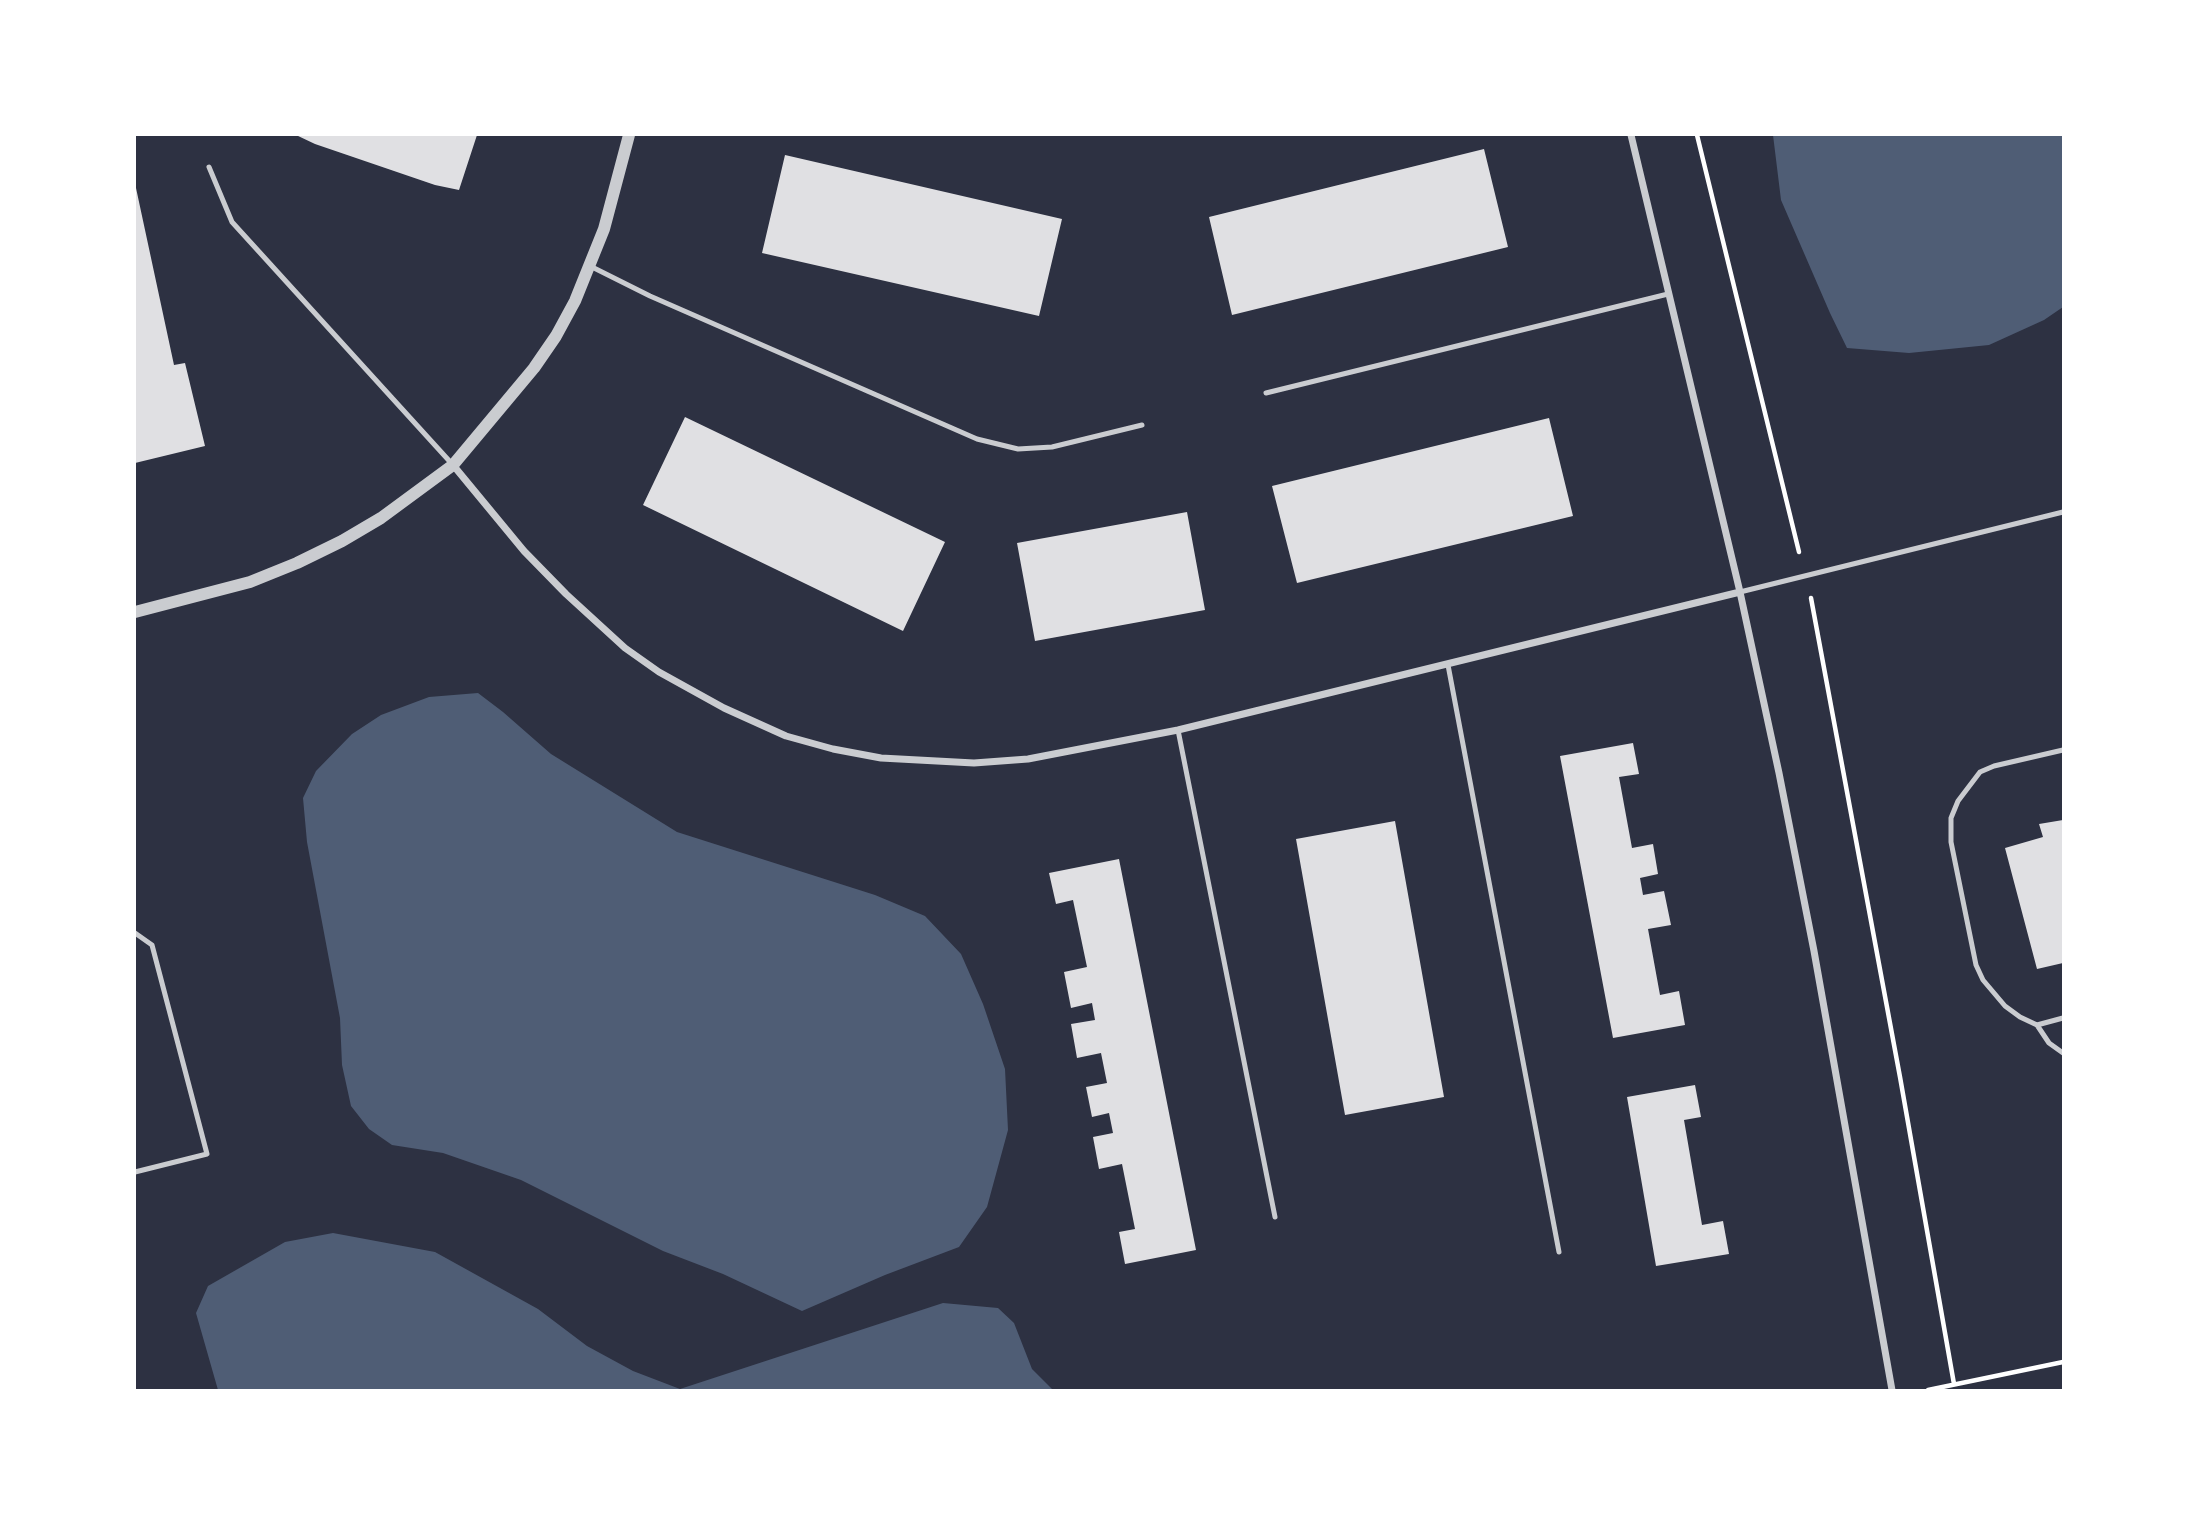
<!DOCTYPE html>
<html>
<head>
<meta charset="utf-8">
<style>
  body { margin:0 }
  #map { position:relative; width:2198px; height:1525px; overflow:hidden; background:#2d3142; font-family:"Asap Condensed",sans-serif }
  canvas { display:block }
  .frame { position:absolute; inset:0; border:136px solid #fff; pointer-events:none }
</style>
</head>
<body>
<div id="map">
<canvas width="2198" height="1525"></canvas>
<div class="frame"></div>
</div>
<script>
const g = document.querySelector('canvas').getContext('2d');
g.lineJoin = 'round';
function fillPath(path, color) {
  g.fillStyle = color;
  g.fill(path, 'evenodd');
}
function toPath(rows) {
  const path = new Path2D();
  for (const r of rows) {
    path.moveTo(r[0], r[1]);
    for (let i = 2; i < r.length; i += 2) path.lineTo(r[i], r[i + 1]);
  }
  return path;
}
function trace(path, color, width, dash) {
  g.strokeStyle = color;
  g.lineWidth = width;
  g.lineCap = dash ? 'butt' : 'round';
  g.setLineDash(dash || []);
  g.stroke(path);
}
fillPath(toPath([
  [1773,135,2063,135,2063,307,2044,320,1989,345,1909,353,1847,348,1830,313,1781,200],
  [478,693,503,712,551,754,677,832,875,895,925,916,961,954,983,1004,1005,1069,1008,1130,987,1207,959,1247,885,1275,802,1311,723,1274,663,1251,521,1180,443,1153,392,1145,369,1129,351,1106,342,1065,340,1018,307,842,303,798,316,771,352,734,381,715,429,697],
  [333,1233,435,1252,538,1309,587,1346,633,1371,680,1389,943,1303,998,1308,1014,1323,1032,1369,1053,1390,218,1390,196,1313,208,1286,285,1242]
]), '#4f5d75');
fillPath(toPath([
  [296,135,477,135,459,190,435,185,315,144],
  [1484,149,1508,247,1232,315,1209,217],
  [785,155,1062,219,1039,316,762,253],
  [136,188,174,365,185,363,205,446,135,463],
  [685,417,945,542,903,631,643,505],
  [1549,418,1573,516,1297,583,1272,486],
  [1187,512,1205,610,1035,641,1017,543],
  [1633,743,1639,774,1619,777,1632,848,1653,844,1658,874,1640,878,1643,895,1664,891,1671,925,1648,929,1660,995,1679,991,1685,1025,1613,1038,1560,756],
  [2063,820,2063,963,2037,969,2005,848,2043,837,2039,824],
  [1395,821,1444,1097,1345,1115,1296,839],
  [1119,859,1196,1250,1125,1264,1119,1232,1135,1229,1122,1164,1099,1169,1093,1137,1113,1133,1109,1113,1092,1117,1086,1087,1107,1083,1101,1053,1077,1058,1071,1024,1095,1020,1092,1003,1071,1008,1064,972,1087,967,1073,900,1056,904,1049,873],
  [1695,1085,1701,1117,1684,1120,1702,1225,1723,1221,1729,1254,1656,1266,1627,1097]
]), '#e0e0e3');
trace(toPath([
  [1697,135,1799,552],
  [1811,598,1900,1077,1954,1384],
  [1928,1390,2063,1362]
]), '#fff', 4.5);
trace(toPath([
  [209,167,232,222,453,465],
  [590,266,650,296,977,439,1018,449,1052,447,1142,425],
  [1266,393,1668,294],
  [1740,592,2063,512],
  [1448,665,1559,1252],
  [1178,730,1275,1217],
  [2063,750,1994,766,1980,772,1958,801,1951,818,1951,842,1976,965,1983,980,2005,1006,2020,1017,2037,1025,2049,1043,2063,1053],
  [135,933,152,945,207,1154,135,1172],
  [2037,1025,2063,1018]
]), '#caccd0', 5);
trace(toPath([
  [1631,135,1740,592,1779,773,1814,951,1892,1390],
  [453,465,524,551,566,594,625,648,659,672,724,708,786,736,833,749,881,758,974,763,1028,759,1178,730,1740,592]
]), '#caccd0', 7);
trace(toPath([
  [135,612,250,582,297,563,342,541,381,518,453,465,534,368,556,336,575,301,604,229,629,135]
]), '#caccd0', 12);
</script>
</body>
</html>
